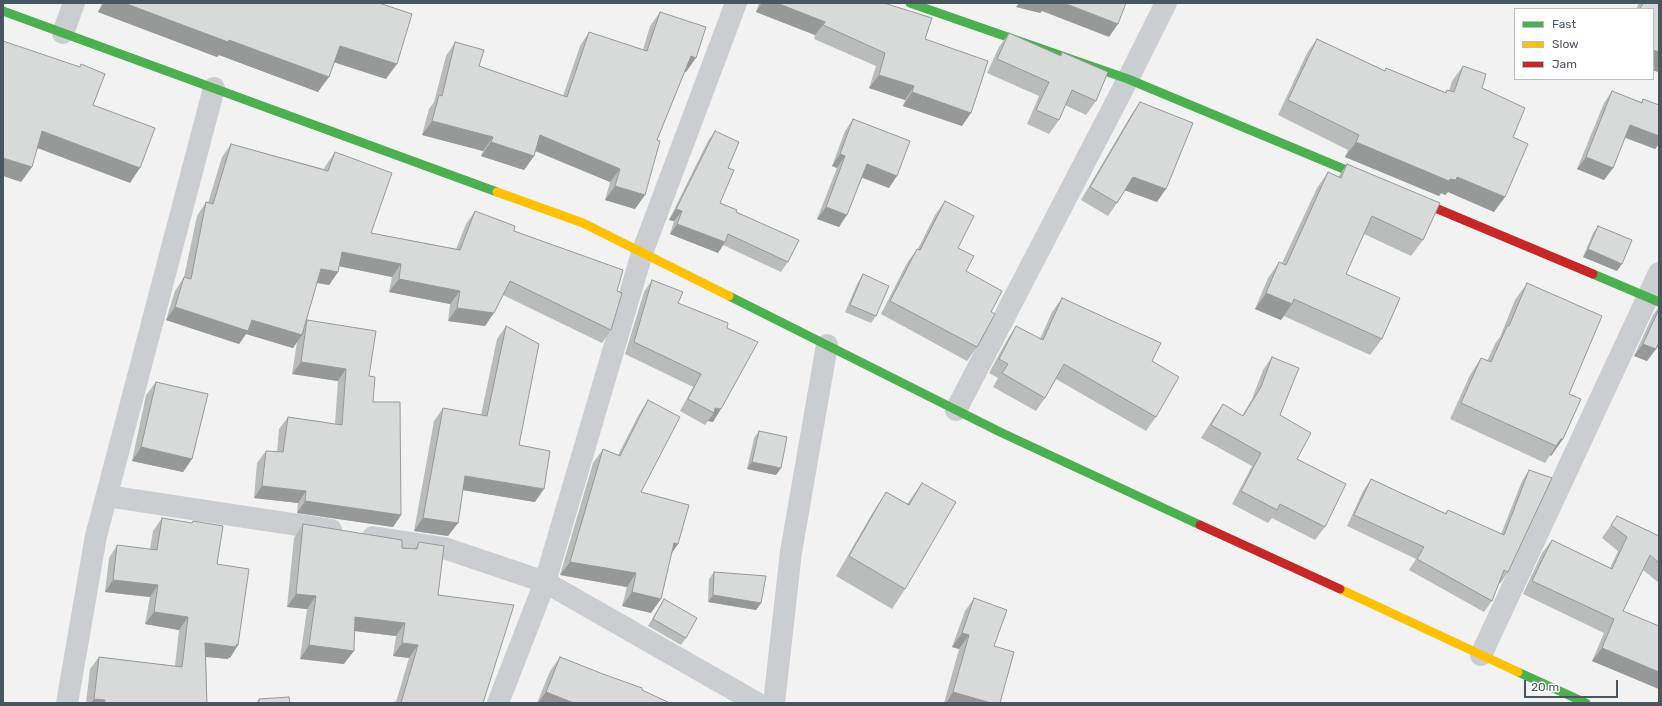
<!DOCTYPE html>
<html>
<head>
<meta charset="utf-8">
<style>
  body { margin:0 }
  #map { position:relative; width:1662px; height:706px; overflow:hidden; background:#f2f2f2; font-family:Rubik,sans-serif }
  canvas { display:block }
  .frame { position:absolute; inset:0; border:4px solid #48575f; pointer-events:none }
  .legend { position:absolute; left:1514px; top:8px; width:140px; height:72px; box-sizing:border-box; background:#fff; border:1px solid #b6bcbf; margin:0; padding:5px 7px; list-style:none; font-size:12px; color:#48575f }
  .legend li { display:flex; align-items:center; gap:8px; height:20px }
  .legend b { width:20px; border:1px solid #b6bcbf }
  .scale { position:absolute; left:1524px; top:680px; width:94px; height:18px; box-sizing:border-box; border:2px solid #48575f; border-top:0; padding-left:5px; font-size:12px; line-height:14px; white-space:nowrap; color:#48575f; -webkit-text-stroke:3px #fff; paint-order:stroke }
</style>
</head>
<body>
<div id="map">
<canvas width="1662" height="706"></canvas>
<div class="frame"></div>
<ul class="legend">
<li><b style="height:5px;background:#4caf50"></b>Fast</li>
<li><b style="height:5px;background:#ffc107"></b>Slow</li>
<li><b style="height:5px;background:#c62828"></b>Jam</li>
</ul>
<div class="scale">20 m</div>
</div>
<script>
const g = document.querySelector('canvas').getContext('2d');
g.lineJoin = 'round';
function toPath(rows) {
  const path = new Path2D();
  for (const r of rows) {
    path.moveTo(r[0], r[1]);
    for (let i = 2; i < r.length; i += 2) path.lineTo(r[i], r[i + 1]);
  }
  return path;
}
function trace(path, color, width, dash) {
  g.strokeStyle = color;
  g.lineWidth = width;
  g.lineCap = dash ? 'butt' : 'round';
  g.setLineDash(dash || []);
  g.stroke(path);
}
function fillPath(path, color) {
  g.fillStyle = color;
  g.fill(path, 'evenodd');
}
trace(toPath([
  [63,33,74,3],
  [956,410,1128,79,1166,3],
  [107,496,331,530],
  [373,537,444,548,545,582,757,703],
  [1481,655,1659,273],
  [67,703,96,536,214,88],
  [498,703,545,582,642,253,736,3],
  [774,703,791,552,827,345]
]), '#cbced0', 22);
trace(toPath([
  [910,3,1128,79,1370,180],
  [3,11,497,192],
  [1593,274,1659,302],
  [729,296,1000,432,1200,525],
  [1518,672,1586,703]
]), '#4caf50', 9);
trace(toPath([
  [497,192,583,223,729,296],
  [1340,589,1518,672]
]), '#ffc107', 9);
trace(toPath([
  [1409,197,1593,274],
  [1200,525,1340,589]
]), '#c62828', 9);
fillPath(toPath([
  [102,3,379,3,386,79,334,62,318,92,219,55,217,57,98,12],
  [759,3,884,3,925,39,962,126,903,106,905,100,869,88,876,66,814,39,815,35,756,12],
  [1639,3,1659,3,1657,72,1653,9,1636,9],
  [660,12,686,72,685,71,657,140,635,209,605,200,610,182,535,151,534,156,524,170,481,156,483,151,422,135,429,109,434,102,446,56,455,42,479,66,563,96,580,46,589,32,643,50,650,26],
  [1009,33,1060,56,1062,52,1096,101,1086,115,1065,105,1059,120,1049,134,1027,124,1039,96,987,73,999,47],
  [1317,39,1384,71,1386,68,1445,92,1447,90,1449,91,1452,81,1463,66,1482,88,1513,137,1494,212,1448,192,1445,195,1441,193,1439,196,1345,157,1348,150,1278,115,1307,53],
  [1612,91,1641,102,1643,99,1659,105,1659,144,1655,149,1625,138,1613,168,1604,180,1577,169,1604,103],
  [1140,102,1157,202,1125,190,1117,203,1108,216,1081,200,1131,115],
  [853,119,889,188,862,178,839,227,817,219,837,168,832,166,845,131],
  [715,131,728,168,720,203,736,212,788,262,781,272,723,245,718,253,670,234,674,221,669,220,708,141],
  [231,144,324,169,326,165,335,152,371,233,456,249,466,224,475,211,514,231,617,291,611,330,602,343,503,295,485,326,448,321,450,304,389,292,392,277,339,266,338,272,329,285,317,283,306,321,307,320,369,376,373,402,401,515,393,527,297,513,298,503,254,498,257,463,266,451,277,452,279,429,288,417,335,424,338,381,292,374,297,342,293,348,246,334,239,344,166,320,175,291,184,277,197,216,206,202,208,203,222,157],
  [1347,164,1423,240,1411,256,1364,234,1346,274,1382,339,1370,355,1284,316,1281,320,1255,309,1268,278,1279,262,1282,263,1317,188,1328,172,1338,177],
  [945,201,958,248,966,271,991,312,977,347,967,361,881,314,907,263,917,249,918,249,935,215],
  [1598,226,1617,271,1583,257,1593,233],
  [863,274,876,316,871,323,845,312,858,282],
  [652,280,678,303,727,328,713,422,708,421,705,425,680,411,693,387,625,354,644,292],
  [1527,283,1569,394,1563,439,1551,456,1550,455,1545,463,1450,419,1470,375,1481,358,1487,361,1496,342,1500,337,1515,300],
  [1062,298,1152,361,1156,417,1146,431,1056,379,1045,398,1036,411,993,387,998,378,989,373,1007,340,1016,326,1040,339,1052,312],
  [1659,307,1659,348,1657,347,1647,361,1634,356,1653,315],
  [506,326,519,445,535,502,463,490,458,523,448,536,414,531,434,421,443,408,481,415,497,339],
  [1272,357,1280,415,1297,459,1325,527,1315,540,1272,518,1268,523,1232,504,1252,466,1201,438,1214,417,1223,404,1242,416,1252,399,1263,370],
  [156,382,192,459,183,472,132,461,146,395],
  [648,400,641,492,678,544,672,553,651,613,622,606,627,587,560,575,593,463,603,449,618,455,639,414],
  [759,431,781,468,776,475,747,469,754,438],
  [1529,470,1508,572,1500,584,1499,583,1492,601,1484,612,1409,570,1416,559,1347,526,1363,491,1371,479,1445,513,1448,510,1501,534,1522,481],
  [922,483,905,589,892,609,836,576,873,512,886,492,907,504],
  [1617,516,1659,536,1659,583,1643,570,1623,611,1659,626,1659,689,1592,661,1604,633,1523,594,1542,553,1552,540,1610,568,1618,551,1602,538],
  [162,518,191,523,193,521,217,564,238,645,230,658,229,657,228,659,206,657,207,703,86,703,90,669,99,657,175,666,179,630,145,624,150,597,105,592,109,558,117,545,150,549,153,531],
  [303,524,402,548,414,549,419,542,438,595,483,703,393,703,394,702,396,702,409,658,393,656,396,636,355,631,344,664,300,659,307,609,287,607,294,538],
  [714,572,761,603,756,610,708,602,709,579],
  [974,598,994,646,1000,703,944,703,959,649,952,647,965,611],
  [664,599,686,638,681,645,648,626,659,607],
  [560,657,642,690,670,703,537,703,550,671],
  [259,699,290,703,256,703]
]), '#babbbb');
fillPath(toPath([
  [104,3,124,3,229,40,329,77,318,92,219,55,217,57,98,12],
  [762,3,777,3,825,22,815,35,756,12],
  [1019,3,1064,3,1118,24,1109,37,1042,11,1040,13,1016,7],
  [340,46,397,64,386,79,330,61],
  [1653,50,1659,52,1659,70,1657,72,1653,70],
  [691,56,696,58,686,72,681,70],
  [879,75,914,86,905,100,869,88],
  [912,92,971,113,962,126,903,106],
  [432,121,493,137,483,151,422,135],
  [1630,125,1659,136,1659,144,1655,149,1622,136],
  [42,131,140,168,130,183,32,146],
  [540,135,620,169,610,182,531,149],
  [491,142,534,156,524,170,481,156],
  [1356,142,1450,179,1457,177,1505,197,1494,212,1448,192,1445,195,1441,193,1439,196,1345,157],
  [840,154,845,156,837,168,832,166],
  [1586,157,1613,168,1604,180,1577,169],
  [3,158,32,167,21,182,3,176],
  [867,164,897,176,889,188,859,176],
  [1133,177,1166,189,1157,202,1124,190],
  [615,186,645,195,635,209,605,200],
  [826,207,847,215,839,227,817,219],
  [676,209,682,211,674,221,669,220],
  [677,224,725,242,718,253,670,234],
  [1588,249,1622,264,1617,271,1583,257],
  [342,252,401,264,392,277,333,265],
  [321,269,338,272,329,285,312,282],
  [399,279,460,291,450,304,389,292],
  [1266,293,1292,304,1281,320,1255,309],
  [175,307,252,320,302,335,293,348,246,334,239,344,166,320],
  [457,308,494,313,485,326,448,321],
  [1643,344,1656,349,1647,361,1634,356],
  [301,362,346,369,338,381,292,374],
  [715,408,721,409,713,422,708,421,714,413],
  [1561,439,1563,439,1551,456,1550,455],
  [141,447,192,459,183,472,132,461],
  [752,462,781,468,776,475,747,469],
  [465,476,544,489,535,502,456,489],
  [262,486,306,491,298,503,254,498],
  [305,501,401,515,393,527,297,513],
  [423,518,458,523,448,536,414,531],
  [674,543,678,544,668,558],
  [570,562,636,573,627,587,560,575],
  [113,580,158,585,150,597,105,592],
  [632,592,661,599,651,613,622,606],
  [296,594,316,596,307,609,287,607],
  [713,595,761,603,756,610,708,602],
  [154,612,188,617,179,630,145,624],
  [355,617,405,623,396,636,346,630],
  [962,633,969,635,959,649,952,647],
  [205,643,236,645,238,645,230,658,229,657,228,659,197,656],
  [402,643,418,645,409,658,393,656],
  [309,645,354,651,344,664,300,659],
  [1602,648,1659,672,1659,689,1592,661],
  [546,692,574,703,538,703],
  [953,692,991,703,946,703],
  [94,699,105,700,103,703,91,703]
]), '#979999');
const building = toPath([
  [124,3,379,3,412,14,397,64,340,46,329,77,229,40,228,42,124,3],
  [777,3,884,3,932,18,925,39,988,61,971,113,912,92,914,86,879,75,885,53,823,25,825,22,777,3],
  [1064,3,1126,3,1118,24,1064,3],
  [1643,3,1659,3,1659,52,1653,50,1653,9,1640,9,1643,3],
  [660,12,706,27,696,58,691,56,657,140,660,141,645,195,615,186,620,169,540,135,534,156,491,142,493,137,432,121,439,95,442,96,455,42,484,50,479,66,567,97,589,32,647,51,660,12],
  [1009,33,1061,56,1062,52,1064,53,1108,72,1096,101,1072,90,1059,120,1036,110,1049,82,997,59,1009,33],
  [1317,39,1385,71,1386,68,1446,93,1447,90,1454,92,1463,66,1486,74,1482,88,1525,108,1513,137,1528,144,1505,197,1457,177,1456,180,1450,179,1449,181,1356,142,1359,135,1288,100,1317,39],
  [3,41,80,67,81,64,105,74,93,105,155,128,140,168,42,131,32,167,3,158,3,41],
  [1612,91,1642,103,1643,99,1659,105,1659,136,1630,125,1613,168,1586,157,1612,91],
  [1140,102,1193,123,1166,189,1133,177,1117,203,1090,187,1140,102],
  [853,119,910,141,897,176,867,164,847,215,826,207,845,156,840,154,853,119],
  [715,131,739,142,728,168,734,170,720,203,737,210,736,212,799,240,788,262,728,234,725,242,677,224,682,211,676,209,715,131],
  [231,144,328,171,335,152,392,173,371,233,460,250,475,211,515,226,514,231,623,270,617,291,622,293,611,330,510,281,494,313,457,308,460,291,399,279,401,264,342,252,338,272,321,269,302,335,252,320,248,331,175,307,184,277,191,279,206,202,213,204,231,144],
  [1347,164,1440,203,1423,240,1372,216,1346,274,1400,298,1382,339,1294,299,1292,304,1266,293,1279,262,1286,265,1328,172,1341,178,1347,164],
  [945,201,974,216,958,248,974,256,966,271,1002,291,991,312,995,314,977,347,890,301,917,249,920,250,945,201],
  [1598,226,1632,240,1622,264,1588,249,1598,226],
  [863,274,889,286,876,316,850,305,863,274],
  [652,280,683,292,678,303,728,323,727,328,758,342,721,409,715,408,714,413,688,399,701,374,634,342,652,280],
  [1527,283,1602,316,1569,394,1581,399,1563,439,1561,439,1556,446,1461,403,1481,358,1491,362,1507,326,1509,326,1527,283],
  [1062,298,1161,343,1152,361,1179,377,1156,417,1064,364,1045,398,1002,373,1008,364,999,359,1016,326,1043,340,1062,298],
  [1659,309,1659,342,1656,349,1643,344,1659,309],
  [307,320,376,331,369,376,375,377,373,402,400,402,401,515,305,501,306,491,262,486,266,451,283,452,288,417,342,425,346,369,301,362,307,320],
  [506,326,539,344,519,445,550,451,544,489,465,476,458,523,423,518,443,408,487,416,506,326],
  [1272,357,1299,368,1280,415,1311,433,1297,459,1346,484,1325,527,1280,504,1277,510,1241,491,1261,453,1211,425,1223,404,1243,416,1261,387,1272,357],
  [156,382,208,394,192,459,141,447,156,382],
  [648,400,680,417,641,492,689,505,678,544,674,543,661,599,632,592,636,573,570,562,603,449,620,456,648,400],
  [759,431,787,437,781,468,752,462,759,431],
  [1529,470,1552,478,1508,572,1504,570,1492,601,1417,559,1424,547,1354,515,1371,479,1446,514,1448,510,1504,535,1529,470],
  [922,483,956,502,905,589,849,556,886,492,909,505,922,483],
  [1617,516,1659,536,1659,563,1650,555,1623,611,1659,626,1659,672,1602,648,1614,619,1532,581,1552,540,1612,569,1627,537,1611,525,1617,516],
  [162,518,192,523,193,521,223,526,217,564,249,569,238,645,236,645,236,647,205,643,207,703,105,703,105,700,94,699,99,657,182,667,188,617,154,612,158,585,113,580,117,545,157,550,162,518],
  [303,524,402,540,402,548,417,549,419,542,444,546,438,595,514,605,483,703,394,703,394,702,401,703,418,645,402,643,405,623,355,617,354,651,309,645,316,596,296,594,303,524],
  [714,572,766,576,761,603,713,595,714,572],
  [974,598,1007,610,994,646,1014,652,1000,703,991,703,953,692,969,635,962,633,974,598],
  [664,599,697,618,686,638,653,619,664,599],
  [560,657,603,674,642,688,642,690,670,703,574,703,546,692,560,657],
  [289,697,290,703,259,703,259,699,289,697]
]);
fillPath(building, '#d8dada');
trace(building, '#979999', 1);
</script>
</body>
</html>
